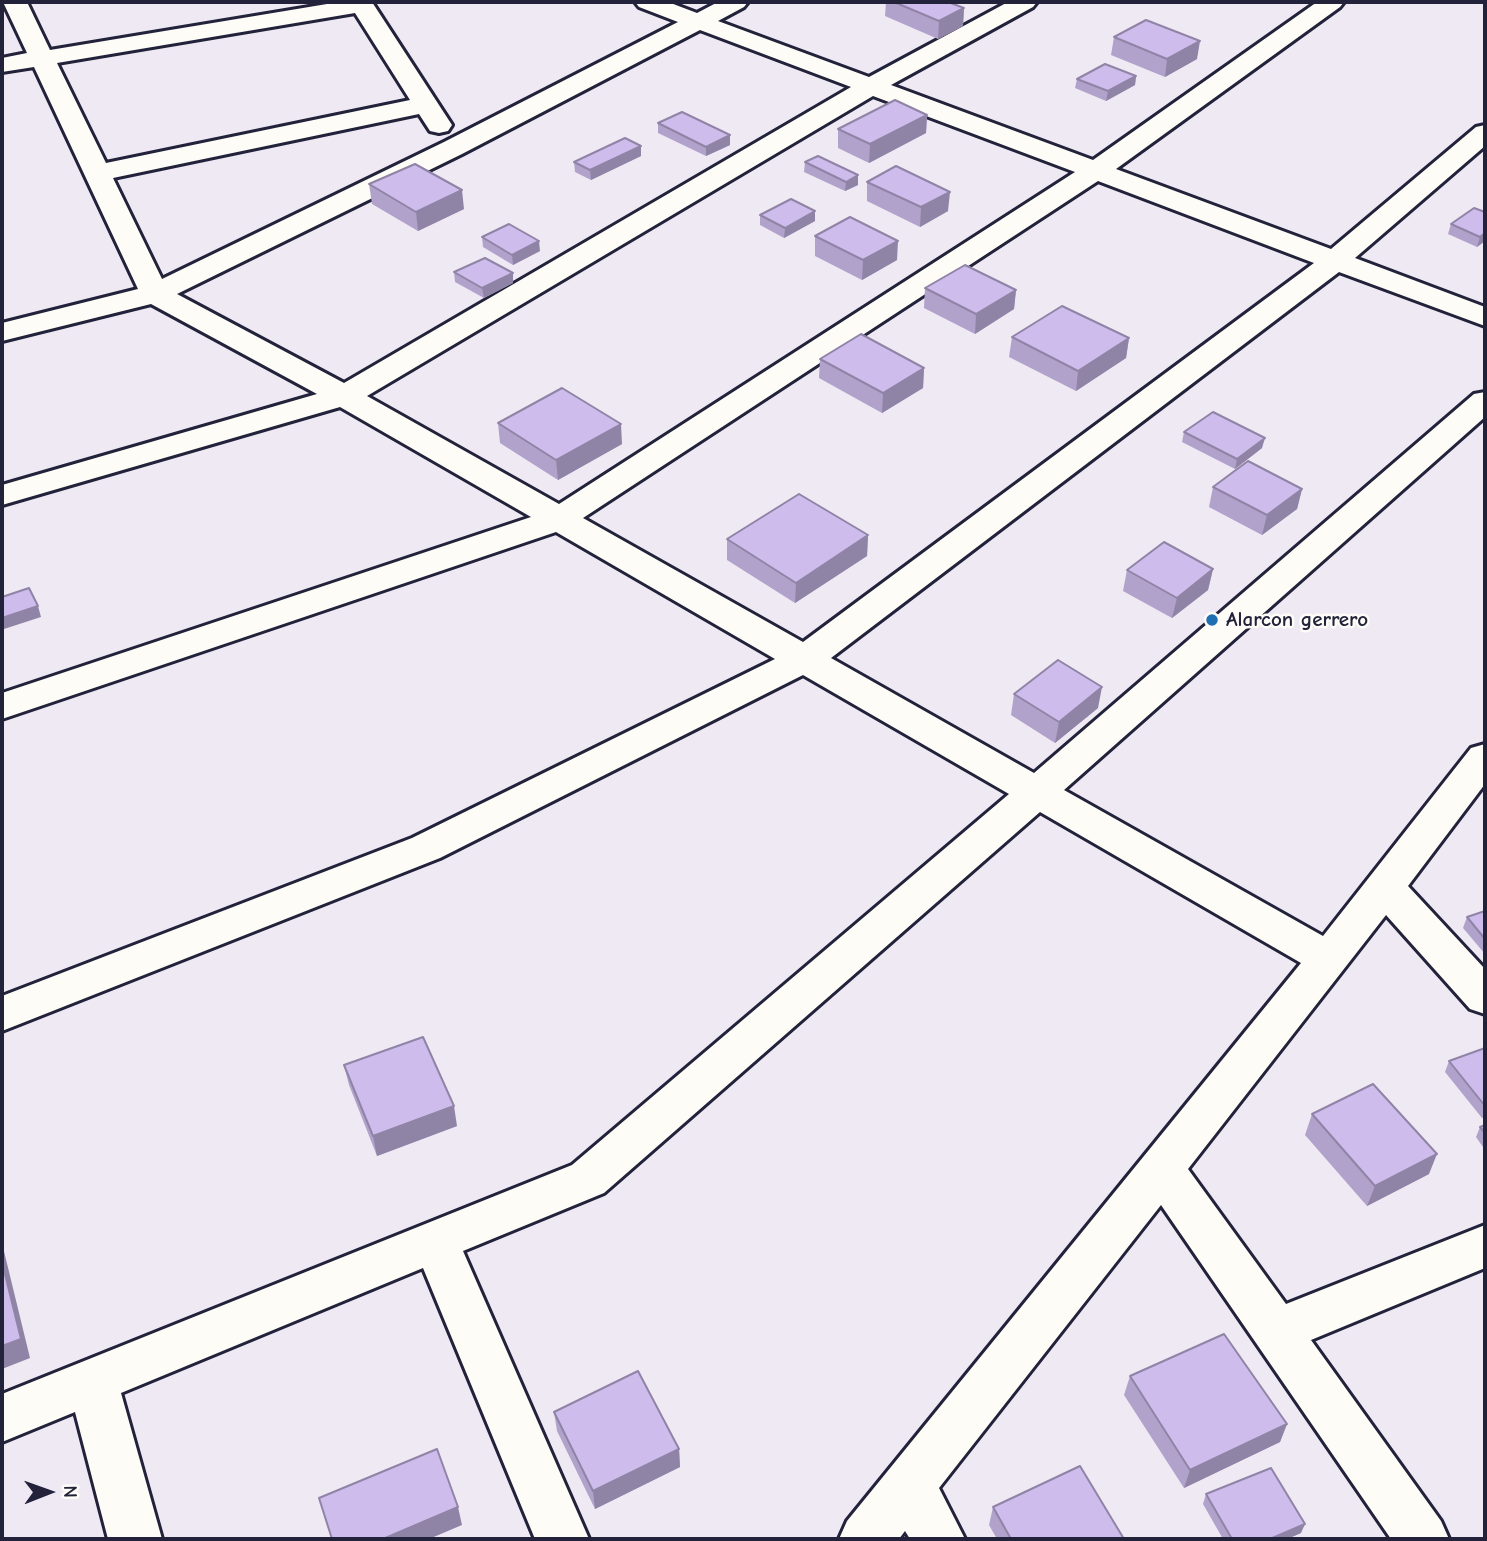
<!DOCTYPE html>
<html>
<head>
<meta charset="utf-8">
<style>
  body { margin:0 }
  #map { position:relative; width:1487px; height:1541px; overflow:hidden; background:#efe9f4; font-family:"Comic Neue",sans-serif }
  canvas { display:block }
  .frame { position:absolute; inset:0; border:4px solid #22223b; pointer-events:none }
  .north { position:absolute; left:14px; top:1457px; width:70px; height:70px; -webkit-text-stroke:5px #fdfcf7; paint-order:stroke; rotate:89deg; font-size:19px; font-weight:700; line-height:28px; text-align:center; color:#22223b }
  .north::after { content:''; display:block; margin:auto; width:24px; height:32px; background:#22223b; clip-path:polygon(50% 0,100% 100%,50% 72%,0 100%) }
</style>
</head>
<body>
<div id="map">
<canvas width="1487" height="1541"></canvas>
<div class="frame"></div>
<div class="north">N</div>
</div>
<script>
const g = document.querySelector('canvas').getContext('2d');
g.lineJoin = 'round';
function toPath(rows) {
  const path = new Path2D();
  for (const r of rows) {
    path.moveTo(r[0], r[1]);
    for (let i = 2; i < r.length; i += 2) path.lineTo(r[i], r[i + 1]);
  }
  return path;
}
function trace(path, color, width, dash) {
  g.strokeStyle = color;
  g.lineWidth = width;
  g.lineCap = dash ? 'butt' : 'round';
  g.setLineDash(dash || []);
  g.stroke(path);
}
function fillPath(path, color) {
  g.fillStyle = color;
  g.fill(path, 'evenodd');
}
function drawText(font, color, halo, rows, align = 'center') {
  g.font = font + ' "Comic Neue",sans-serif';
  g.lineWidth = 5;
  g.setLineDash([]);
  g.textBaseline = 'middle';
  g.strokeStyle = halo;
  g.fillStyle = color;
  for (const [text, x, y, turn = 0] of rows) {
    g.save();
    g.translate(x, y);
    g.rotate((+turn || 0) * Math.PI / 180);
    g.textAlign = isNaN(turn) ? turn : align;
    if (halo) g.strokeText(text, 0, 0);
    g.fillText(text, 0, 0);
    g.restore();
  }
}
const minor = toPath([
  [3,2,27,2,50,50,339,2,372,2,452,125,448,131,439,133,430,131,419,114,113,178,162,279,444,142,678,22,639,7,635,2,668,2,697,13,718,2,748,2,744,7,718,21,869,77,1008,2,1037,2,1033,7,891,85,1093,160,1317,2,1344,2,1340,7,1116,169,1331,249,1476,127,1485,125,1485,146,1355,258,1485,307,1485,326,1339,272,831,658,1034,773,1474,394,1485,392,1485,417,1064,790,1323,936,1471,748,1485,744,1485,784,1408,886,1485,969,1485,1014,1470,1009,1386,915,1188,1169,1286,1304,1485,1225,1485,1268,1311,1340,1441,1521,1449,1539,1391,1539,1161,1205,939,1488,965,1539,910,1539,905,1531,899,1539,839,1539,847,1521,1301,963,1040,812,604,1193,463,1251,589,1539,535,1539,423,1268,121,1393,162,1539,108,1539,75,1412,2,1442,2,1394,572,1165,1009,794,803,675,440,858,2,1031,2,996,412,838,775,659,556,532,2,719,2,693,531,517,340,407,2,505,2,485,317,394,151,304,2,341,2,323,138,289,34,67,2,72,2,58,27,53,3,2],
  [355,13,410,100,106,163,57,63,355,13],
  [700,30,851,87,344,383,177,294,462,154,700,30],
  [873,96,1075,172,559,504,367,396,873,96],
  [1098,181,1314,263,803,642,583,518,1098,181]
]);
trace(minor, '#22223b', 6);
fillPath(minor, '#fdfcf7');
fillPath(toPath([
  [886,2,948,2,964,8,963,26,938,39,885,16],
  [1114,37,1197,59,1165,77,1111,55],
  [1136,76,1135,85,1106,101,1075,88,1077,79],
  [927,115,926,133,869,163,838,148,838,129],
  [658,123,730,145,706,156,658,133],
  [641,146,641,156,591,180,575,172,574,162],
  [805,162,858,185,845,191,804,172],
  [867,182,948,211,920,227,867,201],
  [369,184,464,209,418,231,372,204],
  [1474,208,1485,241,1477,247,1448,234,1451,224],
  [815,211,815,221,784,238,760,225,760,215],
  [815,236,897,260,862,280,815,256],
  [482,237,540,251,513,265,483,247],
  [454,272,513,283,484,298,455,282],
  [925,288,1016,290,1014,309,975,334,924,308],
  [1012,337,1129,338,1126,358,1076,391,1009,357],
  [820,359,924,368,923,388,882,413,819,378],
  [498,423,622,444,558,480,500,443],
  [1184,432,1262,448,1235,469,1182,442],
  [1213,487,1302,489,1297,509,1262,535,1209,507],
  [868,535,867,556,795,603,727,560,727,539],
  [1213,569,1208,590,1172,618,1123,591,1127,570],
  [1014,694,1098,708,1055,743,1011,715],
  [1485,911,1485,954,1463,928,1467,917],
  [1485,1048,1485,1117,1482,1118,1445,1072,1449,1061],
  [344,1065,457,1126,377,1156,349,1085],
  [1312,1114,1429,1174,1367,1206,1305,1135],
  [1485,1125,1485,1150,1476,1137,1480,1127],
  [1130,1376,1287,1424,1280,1442,1184,1488,1124,1395],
  [554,1412,679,1449,680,1467,595,1509,557,1431],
  [1206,1494,1301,1533,1287,1539,1223,1539,1203,1504],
  [993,1507,1124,1539,997,1539,989,1525]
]), '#b1a2cc');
fillPath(toPath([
  [964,8,963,26,938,39,939,21],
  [1200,41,1197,59,1165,77,1167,59],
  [1136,76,1135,85,1106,101,1108,91],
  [927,115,926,133,869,163,870,144],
  [730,135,730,145,706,156,706,147],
  [641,146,641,156,591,180,590,170],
  [858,175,858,185,845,191,846,182],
  [462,190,464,209,418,231,416,212],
  [950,192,948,211,920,227,921,207],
  [815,211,815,221,784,238,785,228],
  [1485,233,1485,241,1477,247,1480,237],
  [539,241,540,251,513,265,512,255],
  [898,241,897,260,862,280,863,260],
  [513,273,513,283,484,298,482,288],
  [1016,290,1014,309,975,334,976,314],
  [1129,338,1126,358,1076,391,1078,371],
  [924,368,923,388,882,413,883,393],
  [621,424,622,444,558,480,556,460],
  [1265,438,1262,448,1235,469,1237,459],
  [1302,489,1297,509,1262,535,1267,515],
  [868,535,867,556,795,603,796,583],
  [1213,569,1208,590,1172,618,1177,598],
  [38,606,41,617,4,629,2,618],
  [1102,687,1098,708,1055,743,1059,722],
  [454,1106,457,1126,377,1156,373,1136],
  [1437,1154,1429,1174,1367,1206,1375,1186],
  [2,1243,30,1358,2,1369],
  [1287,1424,1280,1442,1184,1488,1190,1470],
  [679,1449,680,1467,595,1509,593,1491],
  [458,1507,462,1525,429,1539,383,1539],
  [1305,1524,1301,1533,1287,1539,1270,1539]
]), '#9084a6');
const building = toPath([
  [894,2,948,2,964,8,939,21,894,2],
  [1146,20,1200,41,1167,59,1114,37,1146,20],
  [1105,64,1136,76,1108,91,1077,79,1105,64],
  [895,100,927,115,870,144,838,129,895,100],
  [682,112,730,135,706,147,658,123,682,112],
  [625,138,641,146,590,170,574,162,625,138],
  [818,156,858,175,846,182,805,162,818,156],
  [415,164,462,190,416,212,369,184,415,164],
  [896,166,950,192,921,207,867,182,896,166],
  [791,199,815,211,785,228,760,215,791,199],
  [1474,208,1485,212,1485,233,1480,237,1451,224,1474,208],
  [850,217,898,241,863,260,815,236,850,217],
  [509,224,539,241,512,255,482,237,509,224],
  [485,258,513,273,482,288,454,272,485,258],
  [965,265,1016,290,976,314,925,288,965,265],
  [1062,306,1129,338,1078,371,1012,337,1062,306],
  [861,334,924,368,883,393,820,359,861,334],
  [562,388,621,424,556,460,498,423,562,388],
  [1213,412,1265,438,1237,459,1184,432,1213,412],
  [1248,461,1302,489,1267,515,1213,487,1248,461],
  [799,494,868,535,796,583,727,539,799,494],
  [1164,542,1213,569,1177,598,1127,570,1164,542],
  [29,588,38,606,2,618,2,597,29,588],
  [1058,660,1102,687,1059,722,1014,694,1058,660],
  [1485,911,1485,939,1467,917,1485,911],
  [423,1037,454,1106,373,1136,344,1065,423,1037],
  [1485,1048,1485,1106,1449,1061,1485,1048],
  [1373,1084,1437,1154,1375,1186,1312,1114,1373,1084],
  [1485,1125,1485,1133,1480,1127,1485,1125],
  [2,1262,21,1339,2,1346,2,1262],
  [1224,1334,1287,1424,1190,1470,1130,1376,1224,1334],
  [638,1371,679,1449,593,1491,554,1412,638,1371],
  [437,1449,458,1507,383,1539,332,1539,319,1498,437,1449],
  [1080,1466,1124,1539,1011,1539,993,1507,1080,1466],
  [1271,1468,1305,1524,1270,1539,1232,1539,1206,1494,1271,1468]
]);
fillPath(building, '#cebced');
trace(building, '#9084a6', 2);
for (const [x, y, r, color] of [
  [1212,620,7,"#1f6fb2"]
]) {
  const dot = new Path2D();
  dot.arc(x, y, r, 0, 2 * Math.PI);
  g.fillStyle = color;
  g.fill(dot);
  trace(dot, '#fdfcf7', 2.5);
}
drawText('bold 21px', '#22223b', '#fdfcf7', [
  ["Alarcon gerrero",1226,620]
], 'left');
</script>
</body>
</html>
